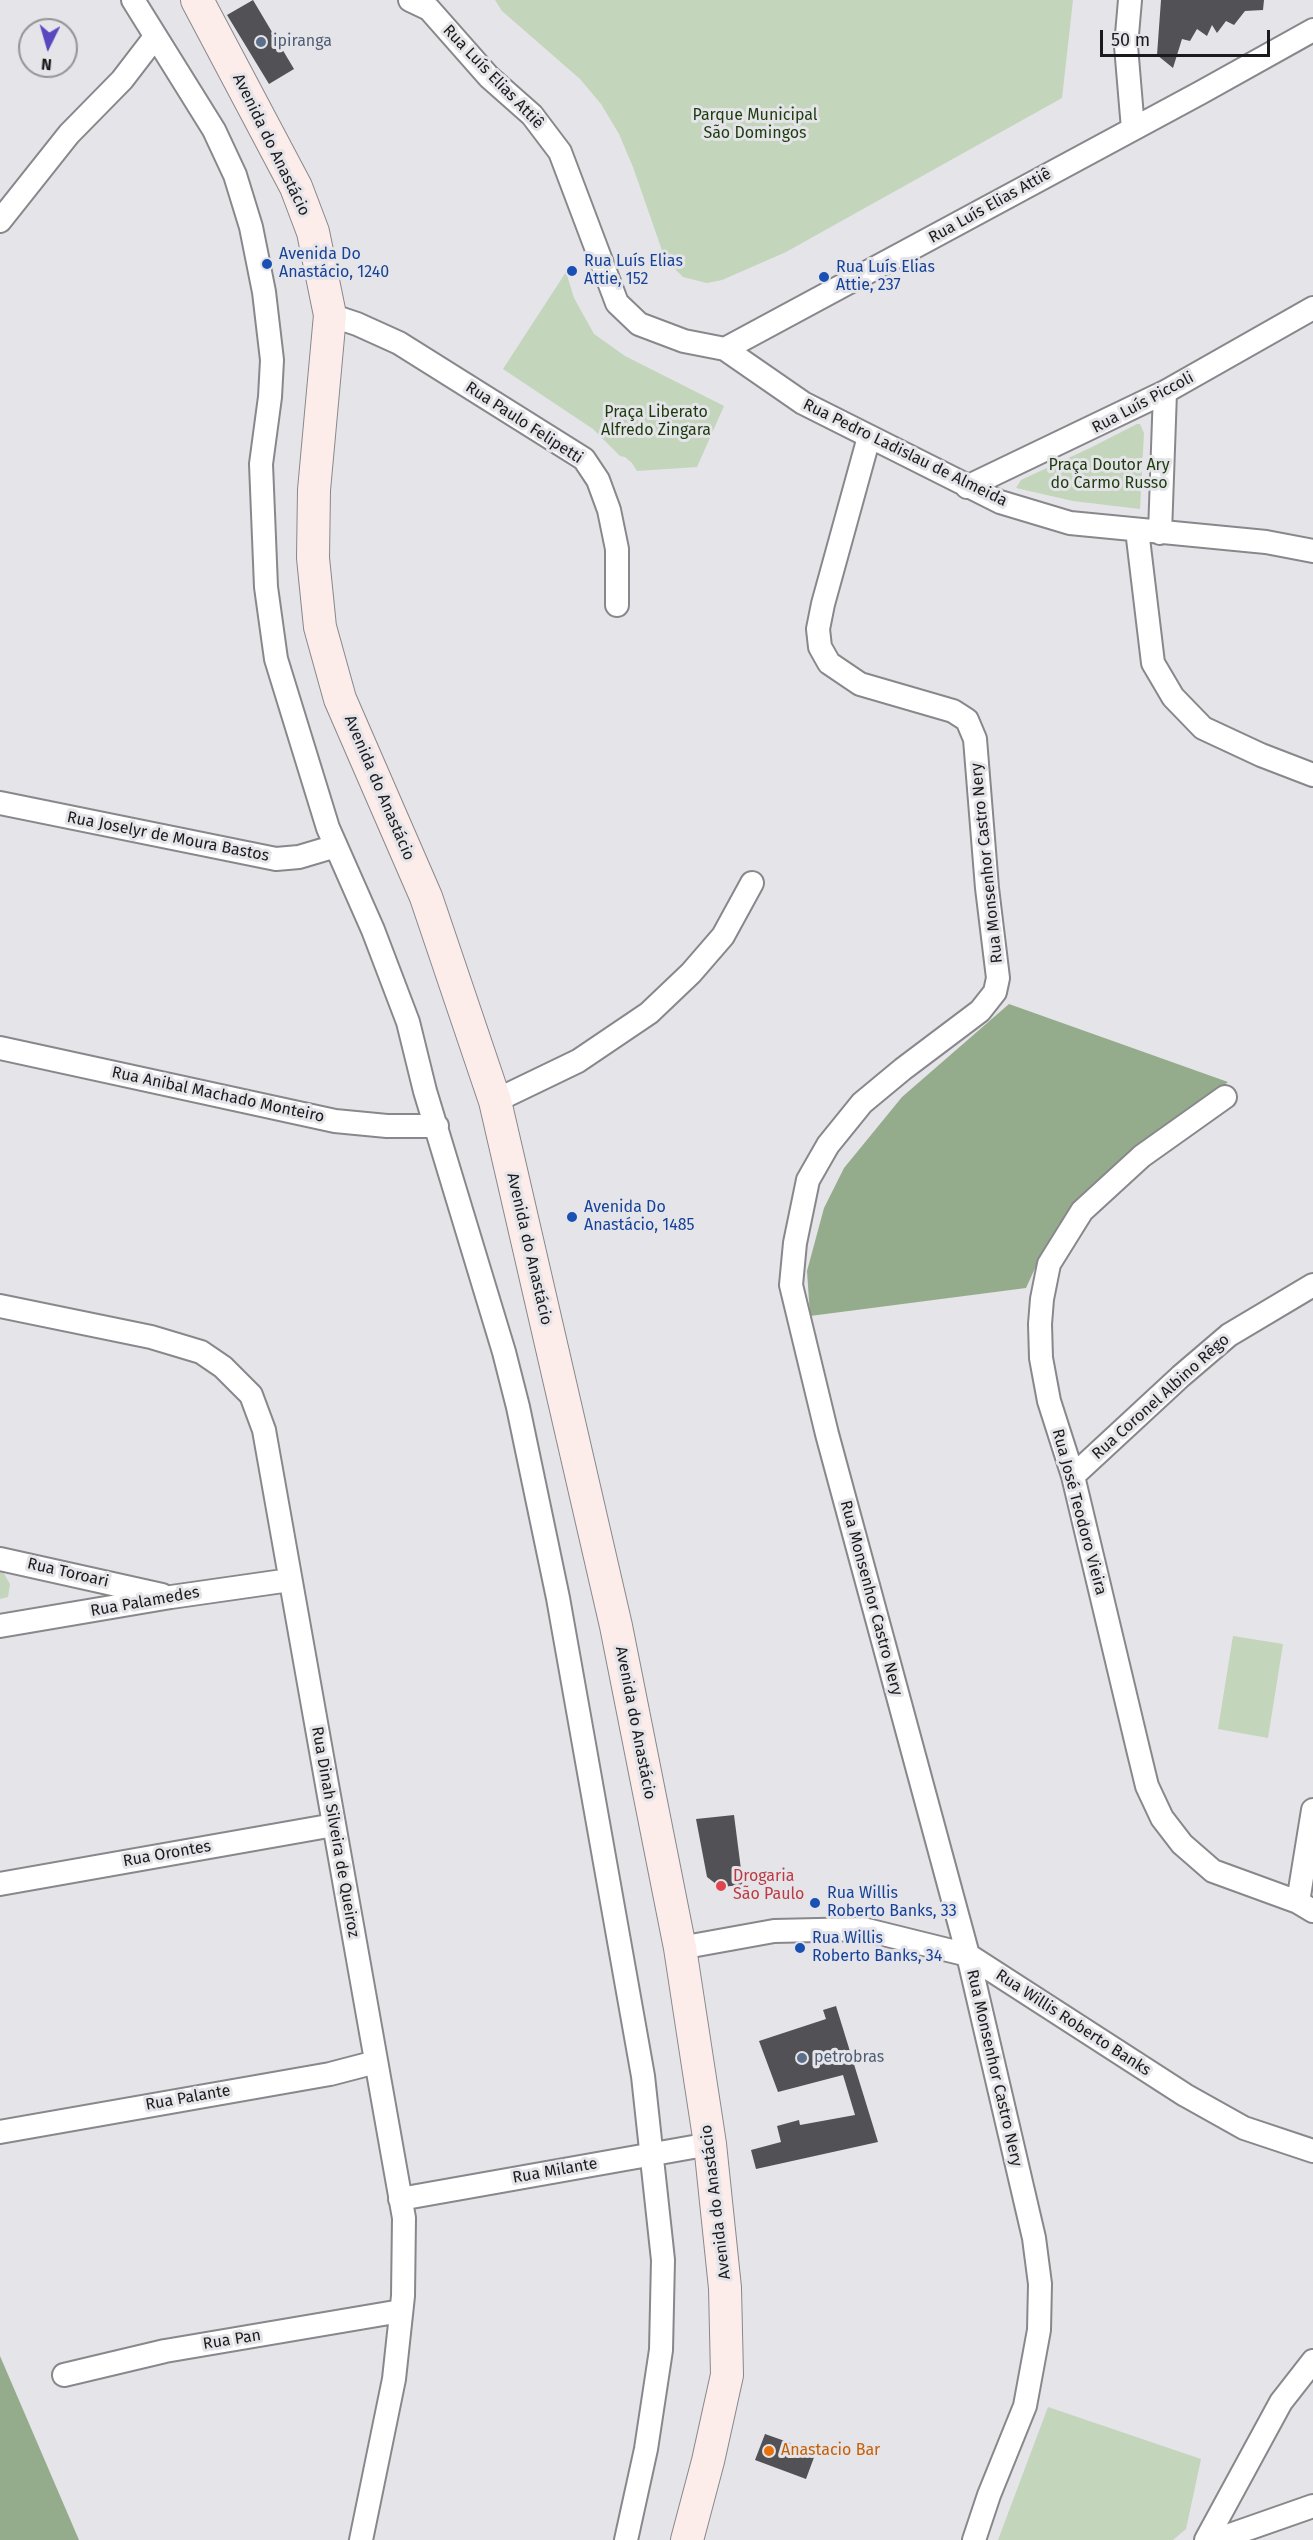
<!DOCTYPE html>
<html>
<head>
<meta charset="utf-8">
<style>
  body { margin:0 }
  #map { position:relative; width:1313px; height:2540px; overflow:hidden; background:#e4e4e9; font-family:"Fira Sans",sans-serif }
  canvas { display:block }
  .north { position:absolute; left:18px; top:18px; width:60px; height:60px; box-sizing:border-box; background:#e4e4e9; border:2px solid #949497; border-radius:50%; rotate:185deg; font-size:16px; font-weight:700; line-height:24px; text-align:center; color:#1b1b1d }
  .north::after { content:''; display:block; margin:auto; width:21px; height:27px; background:#5847bf; clip-path:polygon(50% 0,100% 100%,50% 72%,0 100%) }
  .scale { position:absolute; left:1100px; top:30px; width:170px; height:27px; box-sizing:border-box; border:3px solid #1b1b1d; border-top:0; padding-left:8px; font-size:18px; line-height:21px; white-space:nowrap; color:#1b1b1d; -webkit-text-stroke:4px #e4e4e9; paint-order:stroke }
</style>
</head>
<body>
<div id="map">
<canvas width="1313" height="2540"></canvas>
<div class="north">N</div>
<div class="scale">50 m</div>
</div>
<script>
const g = document.querySelector('canvas').getContext('2d');
g.lineJoin = 'round';
function fillPath(path, color) {
  g.fillStyle = color;
  g.fill(path, 'evenodd');
}
function toPath(rows) {
  const path = new Path2D();
  for (const r of rows) {
    path.moveTo(r[0], r[1]);
    for (let i = 2; i < r.length; i += 2) path.lineTo(r[i], r[i + 1]);
  }
  return path;
}
function trace(path, color, width, dash) {
  g.strokeStyle = color;
  g.lineWidth = width;
  g.lineCap = dash ? 'butt' : 'round';
  g.setLineDash(dash || []);
  g.stroke(path);
}
function drawText(font, color, halo, rows, align = 'center') {
  g.font = font + ' "Fira Sans",sans-serif';
  g.lineWidth = 6;
  g.setLineDash([]);
  g.textBaseline = 'middle';
  g.strokeStyle = halo;
  g.fillStyle = color;
  for (const [text, x, y, turn = 0] of rows) {
    g.save();
    g.translate(x, y);
    g.rotate((+turn || 0) * Math.PI / 180);
    g.textAlign = isNaN(turn) ? turn : align;
    if (halo) g.strokeText(text, 0, 0);
    g.fillText(text, 0, 0);
    g.restore();
  }
}
fillPath(toPath([
  [495,0,1073,0,1062,98,786,252,722,280,707,283,683,277,665,259,633,167,619,134,601,104,580,79,502,11],
  [566,272,574,298,594,334,625,356,724,406,697,467,637,471,632,463,625,457,620,456,593,429,503,369],
  [1137,424,1140,424,1144,433,1140,509,1073,501,1016,488,1021,480,1092,447],
  [0,1572,3,1572,10,1584,8,1597,0,1599],
  [1233,1636,1283,1644,1268,1738,1218,1729],
  [1048,2407,1201,2459,1186,2529,1173,2540,998,2540]
]), '#c3d5bb');
fillPath(toPath([
  [1009,1004,1228,1082,1086,1194,1059,1224,1043,1251,1026,1288,810,1316,807,1271,824,1208,844,1168,902,1097],
  [0,2356,79,2540,0,2540]
]), '#95ac8c');
fillPath(toPath([
  [253,0,294,69,269,84,227,15],
  [1161,0,1264,0,1263,10,1245,11,1234,25,1226,21,1217,33,1212,25,1207,36,1197,29,1190,41,1182,39,1173,68,1157,55],
  [734,1815,743,1885,720,1887,707,1877,696,1819],
  [836,2006,878,2142,756,2169,751,2150,781,2142,777,2126,799,2120,800,2125,855,2115,843,2075,778,2092,759,2041,826,2019,823,2010],
  [765,2434,816,2452,806,2479,755,2460]
]), '#525256');
const minor = toPath([
  [133,0,214,130,235,175,251,227,264,292,272,360,270,397,261,464,266,587,276,659,328,828,373,930,408,1022,425,1091,504,1352,518,1407,558,1598,643,2076,663,2260,661,2350,646,2449,626,2540],
  [410,0,429,9,489,77,532,115,560,152,617,303,639,324,684,341,725,349,1200,93,1313,30],
  [1130,0,1126,46,1133,129],
  [0,221,69,134,122,80,155,37],
  [330,315,357,324,399,343,584,459,598,480,609,510,617,549,617,605],
  [725,349,803,403,1000,502,1070,523,1266,542,1313,551],
  [869,437,823,604,818,629,820,647,829,663,860,684,953,711,967,720,975,739,987,888,998,978,995,992,980,1011,903,1069,862,1103,828,1145,808,1180,795,1243,791,1285,827,1434,968,1955,1034,2238,1040,2284,1039,2330,1025,2406,989,2495,974,2540],
  [967,487,1165,392,1313,308],
  [1137,530,1153,663,1173,697,1203,728,1261,755,1313,775],
  [1160,533,1165,392],
  [0,803,276,859,299,857,336,846],
  [0,1048,335,1121,387,1126,437,1126],
  [1225,1097,1142,1156,1082,1211,1049,1264,1042,1299,1040,1324,1041,1358,1049,1401,1073,1476,1138,1749,1147,1786,1162,1818,1182,1844,1213,1871,1298,1902,1313,1911],
  [495,1101,578,1061,649,1013,691,973,723,936,752,883],
  [0,1306,151,1337,201,1352,223,1367,251,1395,264,1430,404,2218,403,2296,394,2379,361,2540],
  [1073,1476,1181,1376,1229,1335,1313,1285],
  [0,1559,162,1595],
  [0,1626,171,1597,290,1580],
  [0,1884,334,1825],
  [1298,1902,1313,1810],
  [680,1948,774,1931,863,1929,968,1955,1185,2095,1244,2128,1313,2151],
  [0,2132,330,2074,376,2062],
  [400,2199,710,2144],
  [64,2375,165,2351,401,2311],
  [1206,2540,1281,2402,1313,2361],
  [1216,2540,1313,2506]
]);
const secondary = toPath([
  [197,0,296,187,313,232,330,315,314,490,313,558,320,627,340,699,426,897,495,1101,616,1626,680,1948,710,2144,725,2288,727,2375,708,2461,687,2540]
]);
trace(minor, '#88888c', 26);
trace(secondary, '#88888c', 34);
trace(minor, '#fff', 22);
trace(secondary, '#fcedeb', 32);
for (const [x, y, r, color] of [
  [261,42,6,"#5c6f8a"],
  [267,264,6,"#1a4fb4"],
  [572,271,6,"#1a4fb4"],
  [824,277,6,"#1a4fb4"],
  [572,1217,6,"#1a4fb4"],
  [721,1886,6,"#e0444e"],
  [815,1903,6,"#1a4fb4"],
  [800,1948,6,"#1a4fb4"],
  [802,2058,6,"#5c6f8a"],
  [769,2451,6,"#e8710a"]
]) {
  const dot = new Path2D();
  dot.arc(x, y, r, 0, 2 * Math.PI);
  g.fillStyle = color;
  g.fill(dot);
  trace(dot, '#e4e4e9', 2);
}
drawText('16px', '#4e5e75', '#e4e4e9', [
  ["ipiranga",273,42],
  ["petrobras",814,2058]
], 'left');
drawText('16px', '#1b1b1d', '#e4e4e9', [
  ["Rua Luís Elias Attiê",493,77,46],
  ["Avenida do Anastácio",271,145,64],
  ["Rua Luís Elias Attiê",990,206,-29],
  ["Rua Luís Piccoli",1143,403,-28],
  ["Rua Paulo Felipetti",524,423,33],
  ["Rua Pedro Ladislau de Almeida",905,453,26],
  ["Avenida do Anastácio",379,788,67],
  ["Rua Joselyr de Moura Bastos",168,837,11],
  ["Rua Monsenhor Castro Nery",987,863,-96],
  ["Rua Anibal Machado Monteiro",218,1095,12],
  ["Avenida do Anastácio",529,1249,77],
  ["Rua Coronel Albino Rêgo",1161,1397,-42],
  ["Rua José Teodoro Vieira",1079,1512,75],
  ["Rua Toroari",68,1573,13],
  ["Rua Monsenhor Castro Nery",871,1598,75],
  ["Rua Palamedes",145,1602,-10],
  ["Avenida do Anastácio",635,1723,79],
  ["Rua Dinah Silveira de Queiroz",335,1832,80],
  ["Rua Orontes",167,1854,-10],
  ["Rua Willis Roberto Banks",1073,2023,33],
  ["Rua Monsenhor Castro Nery",994,2068,77],
  ["Rua Palante",188,2098,-10],
  ["Rua Milante",555,2171,-10],
  ["Avenida do Anastácio",716,2202,-97],
  ["Rua Pan",232,2340,-9]
]);
drawText('16px', '#1d3c0d', '#e4e4e9', [
  ["Parque Municipal",755,116],
  ["São Domingos",755,134],
  ["Praça Liberato",656,413],
  ["Alfredo Zingara",656,431],
  ["Praça Doutor Ary",1109,466],
  ["do Carmo Russo",1109,484]
]);
drawText('16px', '#164399', '#e4e4e9', [
  ["Avenida Do",279,255],
  ["Anastácio, 1240",279,273],
  ["Rua Luís Elias",584,262],
  ["Attie, 152",584,280],
  ["Rua Luís Elias",836,268],
  ["Attie, 237",836,286],
  ["Avenida Do",584,1208],
  ["Anastácio, 1485",584,1226],
  ["Rua Willis",827,1894],
  ["Roberto Banks, 33",827,1912],
  ["Rua Willis",812,1939],
  ["Roberto Banks, 34",812,1957]
], 'left');
drawText('16px', '#be3a42', '#e4e4e9', [
  ["Drogaria",733,1877],
  ["São Paulo",733,1895]
], 'left');
drawText('16px', '#c56008', '#e4e4e9', [
  ["Anastacio Bar",781,2451]
], 'left');
</script>
</body>
</html>
